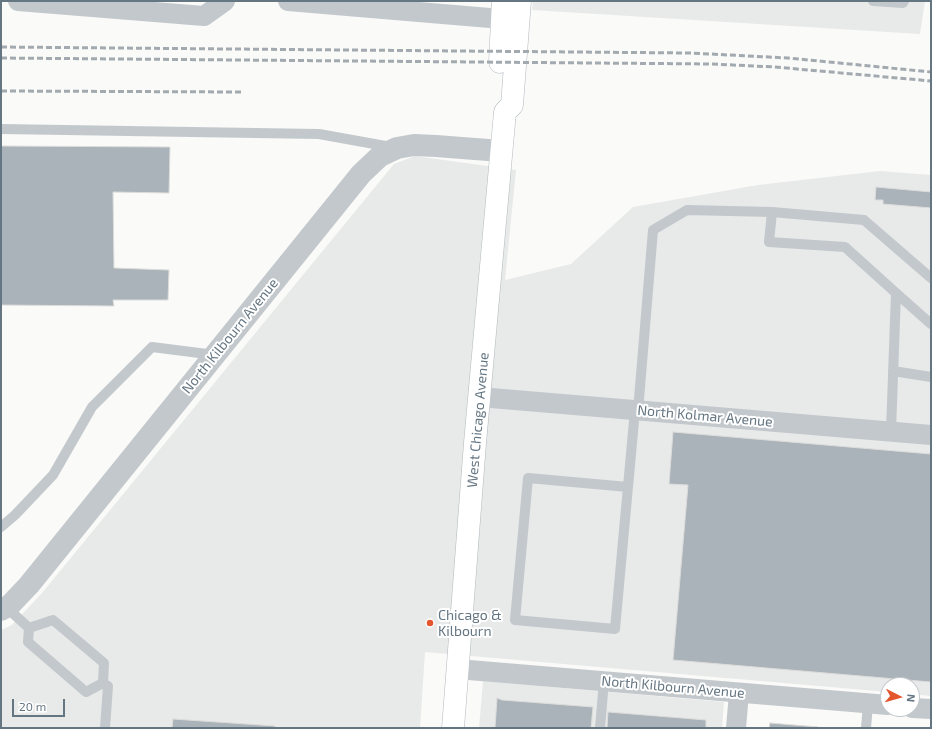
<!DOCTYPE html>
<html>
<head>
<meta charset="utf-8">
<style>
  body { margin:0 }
  #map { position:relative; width:932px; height:729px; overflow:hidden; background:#fafaf8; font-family:"Exo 2",sans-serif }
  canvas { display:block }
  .frame { position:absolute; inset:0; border:2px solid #657683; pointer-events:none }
  .north { position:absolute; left:880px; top:677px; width:40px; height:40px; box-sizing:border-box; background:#fff; border:1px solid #c1c8cd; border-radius:50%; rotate:96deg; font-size:11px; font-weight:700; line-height:16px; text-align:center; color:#657683 }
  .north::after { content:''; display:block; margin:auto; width:14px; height:18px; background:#e4572e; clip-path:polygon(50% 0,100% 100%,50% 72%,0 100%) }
  .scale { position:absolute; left:12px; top:699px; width:53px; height:18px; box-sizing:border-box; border:2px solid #657683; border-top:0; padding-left:5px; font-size:12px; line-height:14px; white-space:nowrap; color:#657683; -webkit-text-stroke:3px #fff; paint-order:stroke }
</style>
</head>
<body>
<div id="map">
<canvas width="932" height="729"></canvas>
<div class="frame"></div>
<div class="north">N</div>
<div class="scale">20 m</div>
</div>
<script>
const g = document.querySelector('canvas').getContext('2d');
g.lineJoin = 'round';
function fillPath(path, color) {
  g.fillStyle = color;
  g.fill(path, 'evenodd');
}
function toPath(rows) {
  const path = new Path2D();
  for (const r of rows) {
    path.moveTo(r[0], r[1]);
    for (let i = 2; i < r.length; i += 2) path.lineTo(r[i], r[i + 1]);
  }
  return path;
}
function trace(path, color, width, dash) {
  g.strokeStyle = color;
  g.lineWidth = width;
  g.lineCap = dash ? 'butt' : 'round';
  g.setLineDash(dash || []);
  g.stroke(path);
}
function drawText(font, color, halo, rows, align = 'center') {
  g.font = font + ' "Exo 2",sans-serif';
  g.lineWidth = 4;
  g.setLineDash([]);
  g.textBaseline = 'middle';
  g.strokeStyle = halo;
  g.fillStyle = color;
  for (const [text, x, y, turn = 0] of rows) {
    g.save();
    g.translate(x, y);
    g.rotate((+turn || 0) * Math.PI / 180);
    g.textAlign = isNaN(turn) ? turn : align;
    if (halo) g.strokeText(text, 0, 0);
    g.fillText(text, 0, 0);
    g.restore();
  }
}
fillPath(toPath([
  [533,1,925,1,920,34,532,10],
  [415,156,516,170,505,280,571,264,633,207,758,185,880,171,931,175,931,696,912,694,912,685,888,685,888,692,425,652,420,728,1,728,1,630,12,625,42,593,394,164],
  [483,681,724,702,722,728,479,728]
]), '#e8e9e9');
const building = toPath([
  [1,146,170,147,169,193,113,192,114,268,169,270,168,300,113,300,114,306,1,305,1,146],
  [876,187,931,192,931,208,883,204,883,200,875,200,876,187],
  [673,432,931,454,931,682,673,660,688,485,669,484,673,432],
  [497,698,502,700,593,707,591,728,495,728,497,698],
  [608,712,706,720,706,728,607,728,608,712],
  [173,719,275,726,275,728,172,728,173,719],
  [770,723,818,727,818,728,769,728,770,723]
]);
fillPath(building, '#aab3b9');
trace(building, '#dcdcda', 1);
const secondary = toPath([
  [500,62,503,1],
  [453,728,475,443,505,112,512,105,520,1]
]);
trace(secondary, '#b3babf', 23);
trace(toPath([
  [873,1,903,3,904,1],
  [1,129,319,134,391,147],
  [772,212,864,220,931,278],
  [896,293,931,324],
  [893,371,931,377],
  [638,411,653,230,687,210,772,212,769,242,845,247,896,293,891,431],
  [628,487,528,478,515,620,615,629,635,410],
  [1,527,15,515,53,475,92,407,152,347,215,355],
  [6,607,29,628,28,642,86,692,103,683],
  [29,628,53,620,104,663,103,683],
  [103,683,108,686,105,728],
  [600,728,604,681],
  [866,728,868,704]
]), '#c3c8cc', 10);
trace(toPath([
  [18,1,204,16,225,1],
  [288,1,502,19],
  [479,397,931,435],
  [457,669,888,705],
  [912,708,931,709],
  [736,728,739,693]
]), '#c3c8cc', 20);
trace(toPath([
  [1,610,10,605,29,585,361,174,380,156,397,148,414,145,436,146,501,151]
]), '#c3c8cc', 22);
trace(secondary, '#fff', 22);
trace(toPath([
  [1,47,690,53,788,58,931,72],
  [1,58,712,64,775,67,931,81],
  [1,91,244,92]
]), '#a2aab0', 3, [6, 3]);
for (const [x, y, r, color] of [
  [430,623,4,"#e4572e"]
]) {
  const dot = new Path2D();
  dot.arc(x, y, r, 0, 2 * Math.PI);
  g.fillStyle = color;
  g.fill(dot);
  trace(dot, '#fff', 1.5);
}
drawText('14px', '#657683', '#fff', [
  ["North Kilbourn Avenue",230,336,-51],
  ["North Kolmar Avenue",705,416,5],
  ["West Chicago Avenue",478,420,-85],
  ["North Kilbourn Avenue",673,687,5]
]);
drawText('14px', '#657683', '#fff', [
  ["Chicago &",438,615],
  ["Kilbourn",438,631]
], 'left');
</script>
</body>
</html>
